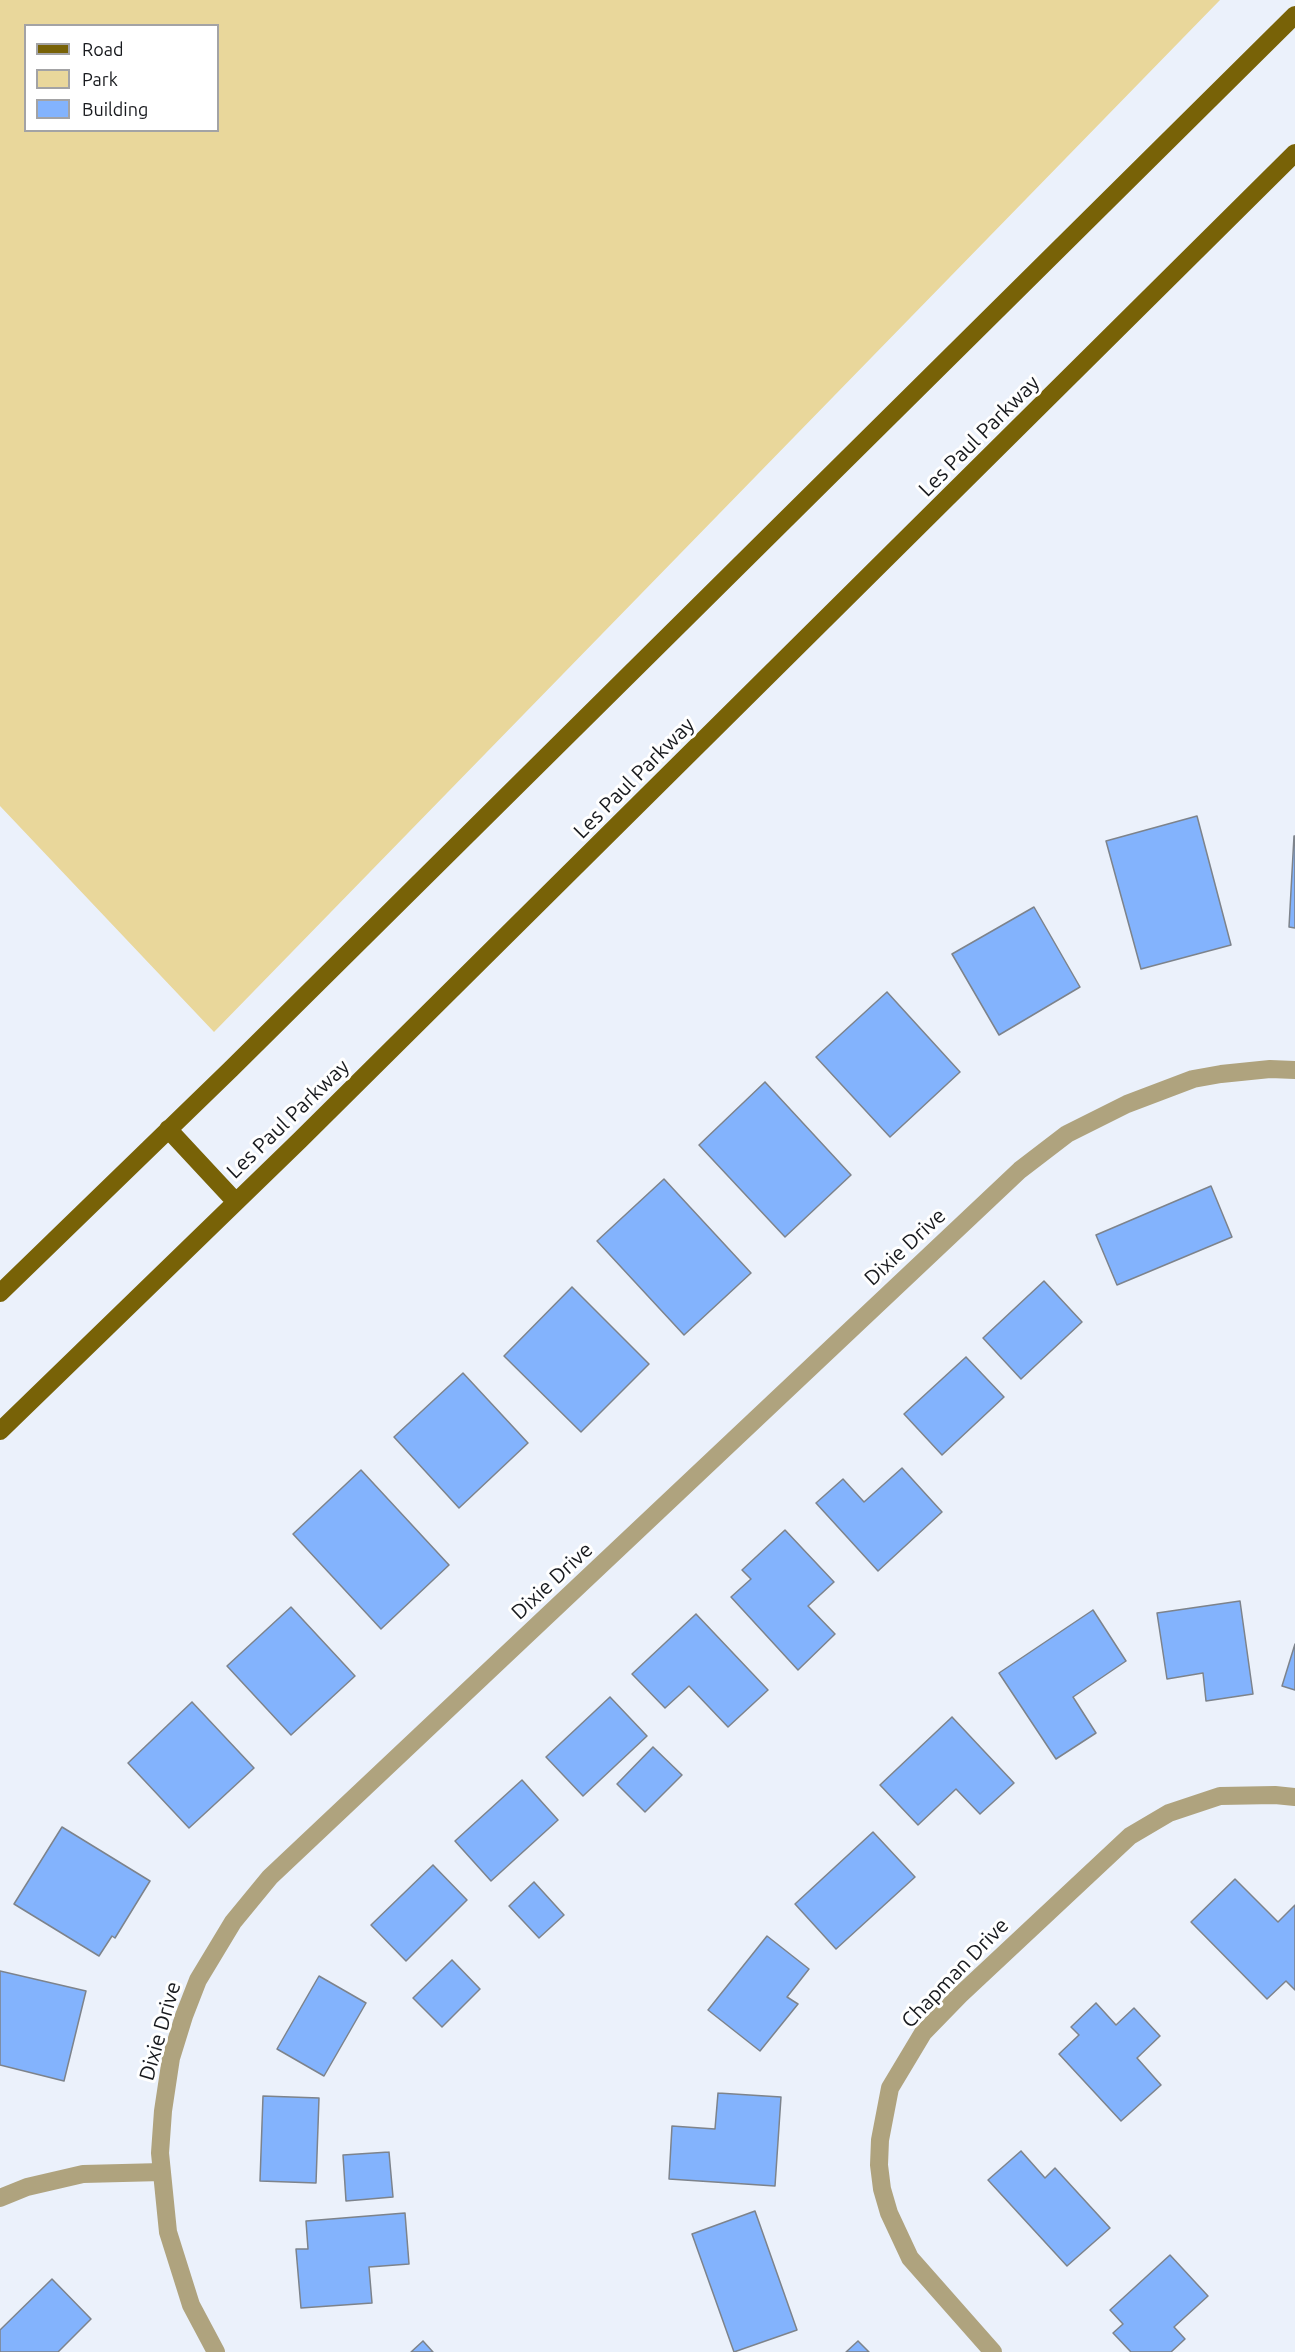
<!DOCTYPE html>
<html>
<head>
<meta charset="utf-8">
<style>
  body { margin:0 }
  #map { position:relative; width:1295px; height:2352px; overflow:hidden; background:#ebf1fb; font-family:Ubuntu,sans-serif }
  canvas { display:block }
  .legend { position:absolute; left:24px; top:24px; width:195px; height:108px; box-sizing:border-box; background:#fff; border:2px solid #a3a3a5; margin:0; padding:8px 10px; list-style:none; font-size:18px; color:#181a1e }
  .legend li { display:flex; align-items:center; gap:12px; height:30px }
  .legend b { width:30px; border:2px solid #a3a3a5 }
</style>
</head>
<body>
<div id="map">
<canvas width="1295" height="2352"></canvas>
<ul class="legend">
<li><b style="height:8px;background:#786207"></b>Road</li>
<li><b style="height:16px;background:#e9d79b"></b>Park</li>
<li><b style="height:16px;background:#83b3fd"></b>Building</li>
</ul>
</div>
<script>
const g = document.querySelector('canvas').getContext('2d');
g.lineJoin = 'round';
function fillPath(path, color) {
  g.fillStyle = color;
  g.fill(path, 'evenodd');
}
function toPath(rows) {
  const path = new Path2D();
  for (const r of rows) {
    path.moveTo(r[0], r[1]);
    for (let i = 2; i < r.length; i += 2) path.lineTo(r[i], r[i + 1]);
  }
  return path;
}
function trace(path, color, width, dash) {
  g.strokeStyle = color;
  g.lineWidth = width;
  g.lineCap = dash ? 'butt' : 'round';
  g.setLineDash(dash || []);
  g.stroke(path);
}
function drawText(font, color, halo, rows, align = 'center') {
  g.font = font + ' Ubuntu,sans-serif';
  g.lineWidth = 6;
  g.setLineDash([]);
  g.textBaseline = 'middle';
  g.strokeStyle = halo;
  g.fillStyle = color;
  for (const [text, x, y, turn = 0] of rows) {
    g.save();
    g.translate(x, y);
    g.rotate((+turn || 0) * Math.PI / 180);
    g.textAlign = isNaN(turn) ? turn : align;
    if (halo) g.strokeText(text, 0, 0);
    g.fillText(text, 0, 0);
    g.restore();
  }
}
fillPath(toPath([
  [0,0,1220,0,214,1032,0,806],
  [26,26,218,26,218,130,26,130]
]), '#e9d79b');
const building = toPath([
  [1197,816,1231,945,1141,969,1106,841,1197,816],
  [1294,836,1295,836,1295,928,1289,927,1294,836],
  [1034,907,1080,987,999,1035,952,954,1034,907],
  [887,992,960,1072,890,1137,816,1057,887,992],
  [765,1082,851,1175,785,1237,699,1145,765,1082],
  [664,1179,751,1273,684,1335,597,1241,664,1179],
  [1211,1186,1232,1237,1117,1285,1096,1235,1211,1186],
  [1044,1281,1082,1322,1021,1379,983,1338,1044,1281],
  [572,1287,649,1364,581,1432,504,1356,572,1287],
  [966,1357,1004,1397,942,1455,904,1414,966,1357],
  [463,1373,528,1443,459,1508,394,1437,463,1373],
  [902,1468,942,1512,878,1571,816,1503,843,1479,864,1502,902,1468],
  [361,1470,449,1565,381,1629,293,1534,361,1470],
  [785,1530,834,1582,808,1606,835,1634,798,1670,731,1597,751,1579,742,1570,785,1530],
  [1240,1601,1253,1694,1206,1701,1203,1673,1167,1679,1157,1613,1240,1601],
  [291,1607,355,1676,291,1735,227,1666,291,1607],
  [1093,1610,1126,1661,1073,1697,1096,1733,1056,1759,999,1673,1093,1610],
  [696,1614,768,1690,728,1727,689,1686,665,1708,632,1674,696,1614],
  [1295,1644,1295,1690,1282,1686,1295,1644],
  [610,1697,647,1736,583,1796,546,1757,610,1697],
  [192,1702,254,1768,189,1828,128,1763,192,1702],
  [952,1717,1014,1783,980,1814,956,1789,918,1825,880,1785,952,1717],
  [653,1747,682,1775,645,1812,617,1784,653,1747],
  [522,1780,558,1820,491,1881,455,1841,522,1780],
  [62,1827,150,1881,115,1938,112,1936,99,1956,14,1904,62,1827],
  [873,1832,915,1877,836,1949,795,1904,873,1832],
  [433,1865,467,1900,406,1961,371,1925,433,1865],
  [1235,1879,1278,1922,1295,1905,1295,1990,1286,1981,1267,1999,1191,1922,1235,1879],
  [534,1882,564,1915,539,1938,509,1906,534,1882],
  [767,1936,809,1969,787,1997,798,2004,760,2051,708,2010,767,1936],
  [452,1960,480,1989,442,2027,413,1998,452,1960],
  [0,1971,86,1991,64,2081,0,2065,0,1971],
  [319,1976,366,2003,324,2076,277,2049,319,1976],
  [1096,2003,1116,2025,1134,2008,1160,2036,1137,2058,1161,2085,1121,2121,1059,2054,1079,2035,1071,2027,1096,2003],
  [718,2093,781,2097,775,2186,669,2179,672,2126,715,2129,718,2093],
  [263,2096,319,2098,316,2183,260,2181,263,2096],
  [1021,2151,1045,2178,1055,2168,1110,2228,1067,2266,988,2180,1021,2151],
  [389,2152,393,2197,346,2201,343,2155,389,2152],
  [755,2211,797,2330,734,2352,692,2234,755,2211],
  [405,2213,409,2264,369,2267,372,2303,301,2308,296,2249,308,2249,306,2221,405,2213],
  [1170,2255,1208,2296,1174,2327,1185,2339,1171,2352,1131,2352,1113,2333,1123,2324,1110,2310,1170,2255],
  [52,2279,91,2319,58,2352,0,2352,0,2330,52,2279],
  [423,2341,433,2352,411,2352,423,2341],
  [858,2341,869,2352,846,2352,858,2341]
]);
fillPath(building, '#83b3fd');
trace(building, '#7d838b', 1.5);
trace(toPath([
  [0,2198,27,2187,83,2174,162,2172],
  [216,2352,191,2305,168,2232,160,2153,163,2111,171,2058,184,2016,198,1980,233,1922,270,1877,1020,1170,1067,1134,1127,1104,1193,1079,1221,1074,1270,1069,1295,1070],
  [993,2352,910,2258,889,2213,882,2189,879,2165,880,2140,890,2088,923,2033,960,1995,1130,1836,1169,1813,1220,1796,1275,1795,1295,1797]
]), '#afa37e', 18);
trace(toPath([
  [168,1129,235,1201],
  [0,1293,231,1069,1295,15],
  [0,1431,300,1140,1295,153]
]), '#786207', 18);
drawText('21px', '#181a1e', '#fff', [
  ["Les Paul Parkway",979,436,-45],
  ["Les Paul Parkway",634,778,-45],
  ["Les Paul Parkway",288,1119,-44],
  ["Dixie Drive",905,1247,-43],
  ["Dixie Drive",552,1581,-43],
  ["Chapman Drive",955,1973,-46],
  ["Dixie Drive",160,2031,-74]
]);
</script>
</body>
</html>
